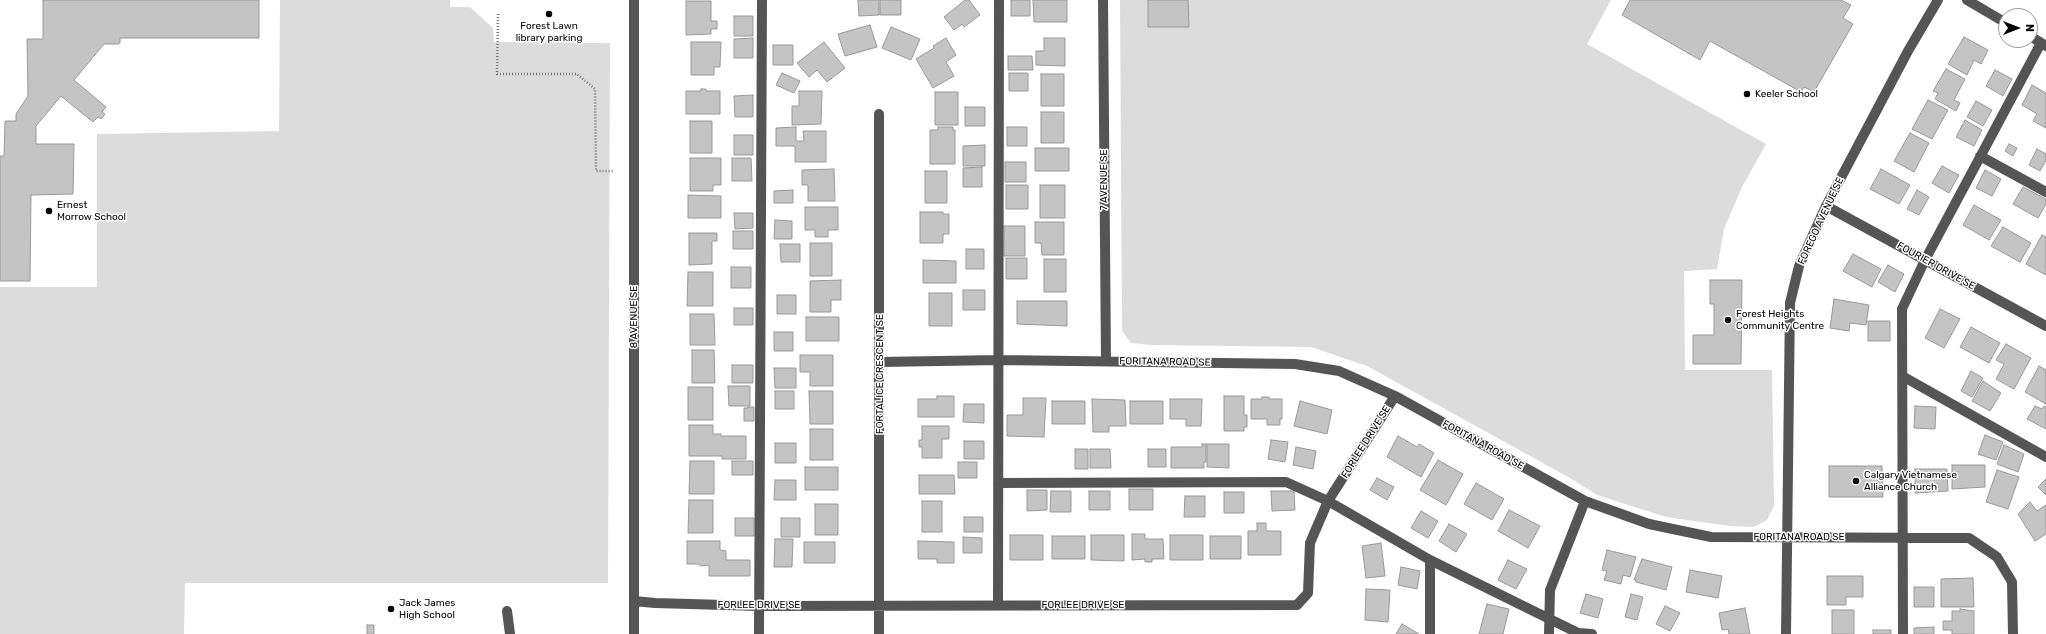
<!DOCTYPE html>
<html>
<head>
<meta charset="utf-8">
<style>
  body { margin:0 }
  #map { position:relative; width:2046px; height:634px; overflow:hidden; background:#fff; font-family:Rubik,sans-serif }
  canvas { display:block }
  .north { position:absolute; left:1998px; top:8px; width:40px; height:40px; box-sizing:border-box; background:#fff; border:1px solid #999; border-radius:50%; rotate:90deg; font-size:11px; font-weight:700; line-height:16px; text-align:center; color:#000 }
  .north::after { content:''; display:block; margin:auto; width:14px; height:18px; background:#000; clip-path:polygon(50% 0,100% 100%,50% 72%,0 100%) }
</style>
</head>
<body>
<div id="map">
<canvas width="2046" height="634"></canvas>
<div class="north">N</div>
</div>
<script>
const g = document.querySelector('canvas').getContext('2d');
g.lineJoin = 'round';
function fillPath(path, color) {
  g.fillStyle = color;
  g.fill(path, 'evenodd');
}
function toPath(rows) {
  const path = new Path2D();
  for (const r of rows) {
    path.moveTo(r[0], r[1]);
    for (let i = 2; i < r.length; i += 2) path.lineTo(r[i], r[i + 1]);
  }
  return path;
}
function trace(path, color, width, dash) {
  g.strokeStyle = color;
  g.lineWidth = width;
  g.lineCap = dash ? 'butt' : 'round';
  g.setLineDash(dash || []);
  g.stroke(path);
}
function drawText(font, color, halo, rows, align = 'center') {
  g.font = font + ' Rubik,sans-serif';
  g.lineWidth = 3;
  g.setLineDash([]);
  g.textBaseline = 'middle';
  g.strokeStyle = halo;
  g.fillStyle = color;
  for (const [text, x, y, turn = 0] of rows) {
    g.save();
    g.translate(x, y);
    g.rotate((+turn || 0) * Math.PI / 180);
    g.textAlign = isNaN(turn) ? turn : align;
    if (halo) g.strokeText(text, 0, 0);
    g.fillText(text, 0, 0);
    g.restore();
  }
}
fillPath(toPath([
  [280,0,450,0,450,7,470,7,493,28,494,42,610,43,608,583,185,583,184,634,0,634,0,287,97,287,97,134,279,131],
  [1120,0,1611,0,1587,44,1766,144,1742,187,1724,229,1717,269,1684,271,1685,370,1772,370,1774,506,1767,520,1754,527,1730,526,1666,517,1597,495,1570,478,1367,366,1311,347,1151,345,1131,343,1122,331]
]), '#dcdcdc');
const building = toPath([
  [43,0,259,0,259,38,120,38,120,43,118,44,104,44,74,80,106,107,102,112,105,114,101,119,98,117,93,122,61,96,36,126,36,144,74,144,73,194,31,195,30,281,0,281,0,156,4,156,5,121,16,121,16,114,28,96,27,39,43,39,43,0],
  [858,0,879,0,879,15,859,16,858,0],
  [880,0,901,0,901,15,880,15,880,0],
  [965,0,969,0,980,15,964,27,962,24,954,30,944,17,965,0],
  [1011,0,1030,0,1030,16,1011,16,1011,0],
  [1033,0,1067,0,1067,22,1034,22,1033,0],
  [1148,0,1188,0,1189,27,1148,27,1148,0],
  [1630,0,1841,0,1851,5,1843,18,1853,24,1814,92,1804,87,1801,92,1710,41,1700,60,1622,15,1630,0],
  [686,1,711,1,711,21,717,21,717,29,711,29,711,34,686,35,686,1],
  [734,16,753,16,753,36,734,36,734,16],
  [870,25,877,47,845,56,838,34,870,25],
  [891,27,920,39,911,60,882,48,891,27],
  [1964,37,1988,50,1981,64,1974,60,1967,75,1948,64,1964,37],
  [753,38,753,58,734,58,734,39,753,38],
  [946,38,956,55,946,62,954,76,933,88,916,59,934,48,933,46,946,38],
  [1044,38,1065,38,1065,66,1036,65,1036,51,1044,51,1044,38],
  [691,42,721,42,720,67,714,67,714,75,691,75,691,42],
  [824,42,845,68,827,82,817,70,809,77,797,63,824,42],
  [773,45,793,45,793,65,773,65,773,45],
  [1008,56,1032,56,1033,70,1008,70,1008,56],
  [1946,69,1965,79,1954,100,1960,103,1956,111,1935,99,1938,93,1933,91,1946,69],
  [1995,70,2012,79,2003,96,1986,86,1995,70],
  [782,73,800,81,794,93,776,85,782,73],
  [1009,73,1028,73,1028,91,1009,91,1009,73],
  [1041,74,1064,74,1064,106,1041,106,1041,74],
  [2032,85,2046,93,2046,128,2033,121,2037,114,2022,105,2032,85],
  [701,89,706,89,706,91,720,91,720,114,686,114,686,91,701,91,701,89],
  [799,91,822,91,821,124,792,125,792,106,799,106,799,91],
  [935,92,958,92,958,125,935,125,935,92],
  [753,95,753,117,735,117,734,96,753,95],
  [1928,100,1948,110,1932,139,1912,129,1928,100],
  [1976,101,1992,110,1983,126,1967,117,1976,101],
  [965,107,985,107,985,126,965,126,965,107],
  [1041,112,1064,112,1064,143,1041,143,1041,112],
  [1965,120,1982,130,1974,146,1956,137,1965,120],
  [690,121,712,121,712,153,690,153,690,121],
  [796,127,796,141,804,141,803,131,826,131,826,162,795,162,795,146,776,146,776,128,796,127],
  [938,127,953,127,953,130,955,130,955,164,930,164,930,130,938,130,938,127],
  [1007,127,1027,127,1027,146,1007,146,1007,127],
  [1910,133,1929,143,1914,172,1894,161,1910,133],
  [734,135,753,135,753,155,734,155,734,135],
  [2009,144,2017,148,2013,156,2005,151,2009,144],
  [985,145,985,166,963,166,963,146,985,145],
  [1035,148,1069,148,1069,171,1035,171,1035,148],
  [2037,149,2046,154,2046,160,2040,171,2029,165,2037,149],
  [690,158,721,158,721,185,713,185,713,191,690,191,690,158],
  [732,158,751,158,752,181,732,181,732,158],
  [1005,162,1026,162,1026,182,1005,182,1005,162],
  [1942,166,1959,175,1949,193,1932,183,1942,166],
  [982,167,982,187,963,187,963,168,982,167],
  [834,169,835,201,808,201,808,185,802,185,802,170,834,169],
  [1881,169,1910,185,1899,204,1870,189,1881,169],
  [1985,170,2001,179,1992,196,1976,188,1985,170],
  [925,171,947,171,947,203,925,203,925,171],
  [1006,185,1028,185,1028,209,1006,209,1006,185],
  [1040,185,1065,185,1065,218,1040,218,1040,185],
  [2023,187,2046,199,2046,204,2038,218,2013,204,2023,187],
  [793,190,793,203,774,203,774,191,793,190],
  [1917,190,1929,197,1919,215,1907,209,1917,190],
  [688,195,721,196,721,218,688,218,688,195],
  [1974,205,2001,220,1989,240,1963,225,1974,205],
  [805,207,838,207,838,230,828,230,828,237,815,237,815,230,805,230,805,207],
  [920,212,943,212,943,214,949,214,949,234,943,234,943,243,920,243,920,212],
  [734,213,753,213,753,228,735,229,734,213],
  [775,220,792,221,792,239,774,239,775,220],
  [1035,222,1064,222,1064,255,1042,255,1041,243,1035,243,1035,222],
  [1004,226,1025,226,1025,256,1004,256,1004,226],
  [2003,227,2031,243,2020,262,1991,246,2003,227],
  [733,231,753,231,753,249,733,249,733,231],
  [689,233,717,233,717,241,712,241,712,264,689,265,689,233],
  [2042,235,2046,237,2046,275,2026,264,2042,235],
  [810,243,832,243,832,276,810,276,810,243],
  [780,244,800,244,800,262,781,262,780,244],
  [966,249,984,249,984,269,966,269,966,249],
  [1853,254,1881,269,1872,287,1843,271,1853,254],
  [1006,258,1027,258,1027,279,1006,279,1006,258],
  [1044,259,1066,259,1066,292,1044,292,1044,259],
  [923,260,956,261,956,283,923,283,923,260],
  [1888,265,1904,274,1895,292,1878,282,1888,265],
  [731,267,751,267,751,288,731,288,731,267],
  [688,272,713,272,713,306,687,306,688,272],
  [841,280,841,300,831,300,831,312,810,312,810,281,841,280],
  [1710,280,1742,280,1741,364,1693,364,1693,335,1714,335,1714,304,1710,304,1710,280],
  [963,290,985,290,985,310,963,310,963,290],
  [929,293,952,293,952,326,929,326,929,293],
  [777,295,796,295,796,314,777,314,777,295],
  [1834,299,1869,305,1866,325,1850,323,1849,331,1830,328,1834,299],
  [1017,301,1067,301,1067,326,1017,324,1017,301],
  [734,308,753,308,753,325,734,325,734,308],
  [1940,309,1960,319,1944,348,1925,338,1940,309],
  [690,314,714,314,715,345,690,345,690,314],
  [806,317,839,317,839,341,806,341,806,317],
  [1868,321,1890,321,1890,341,1868,341,1868,321],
  [1971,327,2000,343,1989,363,1960,347,1971,327],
  [774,332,793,332,793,351,774,351,774,332],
  [2006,344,2031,358,2014,389,1996,379,2004,364,1996,360,2006,344],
  [692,350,714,350,715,383,692,383,692,350],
  [800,355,833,355,833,386,810,386,810,372,800,372,800,355],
  [732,365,753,365,753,383,732,383,732,365],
  [2039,366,2046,370,2046,404,2025,392,2039,366],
  [774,368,796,368,796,388,775,388,774,368],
  [1971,371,1983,378,1972,397,1961,391,1971,371],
  [1983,381,2001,393,1990,411,1972,401,1983,381],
  [728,386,750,386,750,406,729,406,728,386],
  [688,387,713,387,713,420,688,420,688,387],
  [775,391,794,391,794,409,775,409,775,391],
  [809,391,833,391,833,424,810,424,809,391],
  [937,396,954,396,954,417,918,417,918,399,937,399,937,396],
  [1224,396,1244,396,1244,415,1247,415,1247,427,1244,427,1244,431,1224,431,1224,396],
  [1262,397,1269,397,1269,399,1282,399,1282,419,1280,419,1280,425,1267,425,1267,419,1251,419,1251,399,1262,399,1262,397],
  [1023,398,1046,398,1044,437,1007,436,1007,415,1023,415,1023,398],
  [1092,399,1125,400,1126,426,1109,426,1109,432,1093,432,1092,399],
  [1170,399,1202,399,1201,426,1186,426,1186,419,1170,419,1170,399],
  [1052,401,1085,401,1085,424,1052,424,1052,401],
  [1130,401,1163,401,1163,424,1130,424,1130,401],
  [1300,401,1332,410,1327,434,1294,426,1300,401],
  [964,404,984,404,984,423,963,422,964,404],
  [1915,406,1936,407,1935,429,1914,428,1915,406],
  [2035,406,2042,409,2044,406,2046,407,2046,429,2027,419,2035,406],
  [748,407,754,407,754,421,744,421,744,408,748,408,748,407],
  [689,425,713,425,713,434,721,434,721,436,746,436,746,459,722,459,722,456,689,456,689,425],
  [922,426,949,426,949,439,942,439,942,458,922,458,922,447,919,447,919,440,922,440,922,426],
  [810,429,833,429,833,460,810,460,810,429],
  [1985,435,2003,442,1996,460,1978,454,1985,435],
  [1398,436,1417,447,1419,444,1434,453,1421,477,1387,457,1398,436],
  [1271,440,1288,442,1285,462,1268,459,1271,440],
  [964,441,984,441,984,459,964,459,964,441],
  [775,443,796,443,796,463,775,463,775,443],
  [1202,444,1206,444,1206,462,1204,462,1204,468,1171,468,1171,447,1202,447,1202,444],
  [1207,444,1229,444,1229,468,1207,467,1207,444],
  [2004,445,2024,454,2018,472,1997,464,2004,445],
  [1296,447,1316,451,1313,469,1293,465,1296,447],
  [1075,449,1088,449,1088,469,1075,469,1075,449],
  [1090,449,1110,449,1111,468,1090,468,1090,449],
  [1148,449,1166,449,1166,467,1148,467,1148,449],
  [1438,460,1463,474,1446,505,1420,490,1438,460],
  [690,461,714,461,714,494,689,494,690,461],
  [732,461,753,461,753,475,732,475,732,461],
  [958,462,977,462,977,478,958,478,958,462],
  [1952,465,1985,465,1985,487,1952,489,1952,465],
  [1829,466,1882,466,1883,497,1829,497,1829,466],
  [805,467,838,467,838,490,805,490,805,467],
  [1915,469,1947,469,1948,491,1915,493,1915,469],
  [1997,470,2019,477,2008,509,1986,502,1997,470],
  [919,475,954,475,955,494,919,494,919,475],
  [1377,478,1394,487,1387,500,1370,490,1377,478],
  [2046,479,2046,495,2038,487,2046,479],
  [775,480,796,480,796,500,774,500,775,480],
  [1476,483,1504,499,1492,520,1464,504,1476,483],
  [1129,489,1153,489,1153,510,1129,510,1129,489],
  [1027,490,1047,490,1047,510,1027,511,1027,490],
  [1051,491,1071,491,1071,512,1050,512,1051,491],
  [1089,491,1110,491,1110,510,1089,510,1089,491],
  [1271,491,1294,491,1295,510,1272,511,1271,491],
  [1224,492,1244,492,1244,513,1224,513,1224,492],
  [1185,496,1205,496,1205,517,1184,517,1185,496],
  [689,500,713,500,713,533,688,533,689,500],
  [922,501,942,501,942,532,922,532,922,501],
  [2030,502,2037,511,2046,505,2046,534,2035,541,2018,514,2030,502],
  [815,504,838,504,838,535,815,535,815,504],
  [1509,510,1540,526,1528,548,1498,531,1509,510],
  [1421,511,1438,521,1428,538,1411,528,1421,511],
  [964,517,983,517,983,532,964,532,964,517],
  [735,518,754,518,754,536,735,536,735,518],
  [781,518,800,518,800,537,781,537,781,518],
  [1257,523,1266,523,1266,531,1281,531,1281,555,1248,555,1248,531,1257,531,1257,523],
  [1449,524,1467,534,1456,552,1439,541,1449,524],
  [1132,534,1145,534,1145,539,1163,539,1164,559,1152,559,1152,562,1145,562,1145,559,1132,560,1132,534],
  [1010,535,1043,535,1043,560,1010,560,1010,535],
  [1091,535,1124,535,1124,561,1091,560,1091,535],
  [1170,535,1203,535,1203,560,1170,560,1170,535],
  [1052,536,1085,536,1085,559,1052,559,1052,536],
  [1210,536,1241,536,1241,559,1210,559,1210,536],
  [963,537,982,538,982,553,963,553,963,537],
  [775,539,793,539,792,567,774,567,775,539],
  [687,541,720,541,720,550,726,551,726,560,750,560,750,576,709,576,709,565,701,566,698,564,687,564,687,541],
  [918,541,954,542,954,563,937,563,937,559,918,559,918,541],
  [804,542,835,542,835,563,804,563,804,542],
  [1381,543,1385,576,1366,578,1362,546,1381,543],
  [1607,550,1636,557,1630,577,1623,575,1621,584,1604,580,1607,571,1602,570,1607,550],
  [1642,559,1672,567,1666,590,1636,582,1636,580,1634,580,1642,559],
  [1508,560,1527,569,1516,589,1498,580,1508,560],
  [1401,567,1420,571,1417,589,1398,585,1401,567],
  [1690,570,1722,576,1718,598,1686,592,1690,570],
  [1827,576,1863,576,1863,597,1846,597,1846,605,1827,605,1827,576],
  [1973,578,1974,607,1941,607,1941,579,1973,578],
  [1914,587,1934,587,1934,607,1914,607,1914,587],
  [1366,589,1390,590,1388,622,1365,620,1366,589],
  [1586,594,1603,599,1598,618,1580,613,1586,594],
  [1631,594,1643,597,1637,620,1625,617,1631,594],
  [1487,604,1509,609,1503,634,1479,634,1487,604],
  [1665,606,1680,613,1670,631,1656,624,1665,606],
  [1745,608,1750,634,1729,634,1728,629,1722,630,1719,613,1745,608],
  [1960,609,1974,611,1974,634,1952,634,1952,630,1943,630,1943,621,1952,621,1952,611,1960,611,1960,609],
  [1832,610,1854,610,1854,634,1832,634,1832,610],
  [1402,624,1419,634,1396,634,1402,624],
  [367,625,374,625,374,634,367,634,367,625],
  [1934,627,1934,634,1914,634,1914,628,1934,627],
  [1873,630,1891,630,1891,634,1873,634,1873,630]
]);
fillPath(building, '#c4c4c4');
trace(building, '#999', 1);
trace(toPath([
  [498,14,497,74,577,74,595,89,596,171,613,171]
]), '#777', 2.5, [1, 2]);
trace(toPath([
  [634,0,634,634],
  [1103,0,1106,361],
  [1967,0,2006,23],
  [2030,36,2046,46],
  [879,114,879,634],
  [1980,156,2046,192],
  [1826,206,2046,326],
  [880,362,999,360,1295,364,1339,371,1395,396,1585,501,1649,524,1711,537,1969,538,1997,557,2012,582,2013,634],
  [1904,377,2046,457],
  [998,483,1286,482,1328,501,1430,560,1578,633,1592,634],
  [1430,560,1430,634],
  [634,601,655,603,759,606,1297,605,1308,593,1310,543,1328,501,1395,396],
  [998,604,999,0],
  [507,611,510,634],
  [759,634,762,0],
  [1549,634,1550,590,1585,501],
  [1786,634,1790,303,1799,266,1826,206,1908,51,1938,0],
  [1903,634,1902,309,1925,260,2041,43]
]), '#555', 10);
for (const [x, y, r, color] of [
  [549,14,4,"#000"],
  [1747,94,4,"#000"],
  [49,211,4,"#000"],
  [1728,320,4,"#000"],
  [1856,481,4,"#000"],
  [391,609,4,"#000"]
]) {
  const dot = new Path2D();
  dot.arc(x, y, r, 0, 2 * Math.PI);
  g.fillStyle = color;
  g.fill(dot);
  trace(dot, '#fff', 1.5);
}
drawText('10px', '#000', '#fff', [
  ["Forest Lawn",549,26,"center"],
  ["library parking",549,38,"center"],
  ["Keeler School",1755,94],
  ["Ernest",57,205],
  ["Morrow School",57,217],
  ["Forest Heights",1736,314],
  ["Community Centre",1736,326],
  ["Calgary Vietnamese",1864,475],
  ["Alliance Church",1864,487],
  ["Jack James",399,603],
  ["High School",399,615]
], 'left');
drawText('10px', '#000', '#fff', [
  ["7 AVENUE SE",1104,180,-90],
  ["FOREGO AVENUE SE",1821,221,-65],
  ["FOURIER DRIVE SE",1936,266,29],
  ["8 AVENUE SE",634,317,-90],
  ["FORITANA ROAD SE",1165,362,1],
  ["FORTALICE CRESCENT SE",880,374,-90],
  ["FORLEE DRIVE SE",1366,442,-58],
  ["FORITANA ROAD SE",1483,445,29],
  ["FORITANA ROAD SE",1799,537],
  ["FORLEE DRIVE SE",759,605],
  ["FORLEE DRIVE SE",1083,605]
]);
</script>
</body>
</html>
